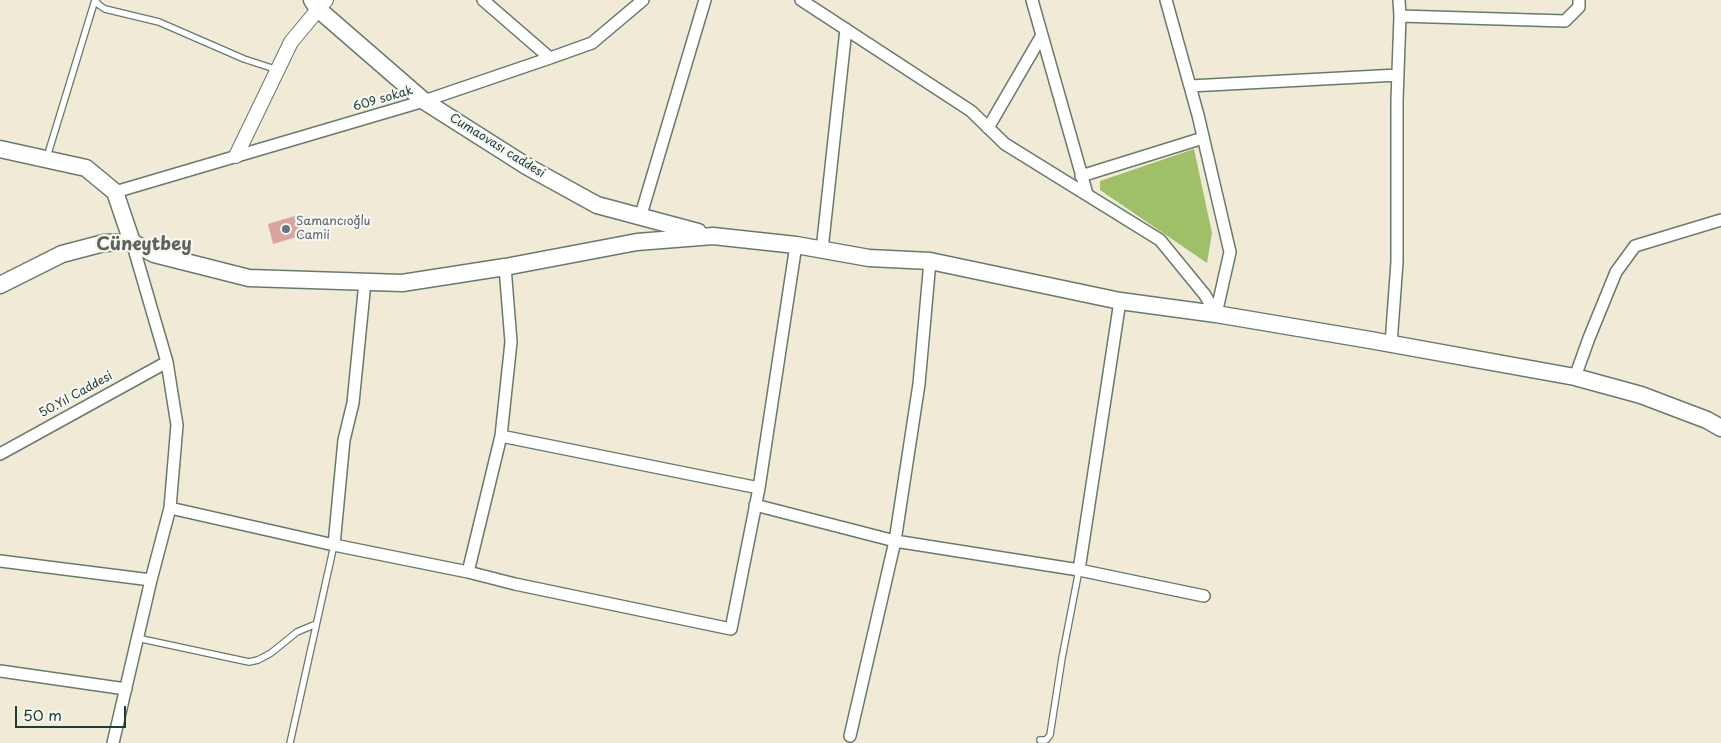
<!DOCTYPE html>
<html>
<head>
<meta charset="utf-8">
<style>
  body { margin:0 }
  #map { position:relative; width:1721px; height:743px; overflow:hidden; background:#f0ead6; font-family:"Playpen Sans",sans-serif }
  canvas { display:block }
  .scale { position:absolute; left:15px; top:706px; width:111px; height:22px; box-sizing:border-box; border:2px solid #1f3d34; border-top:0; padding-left:6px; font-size:15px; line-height:18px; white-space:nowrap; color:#1f3d34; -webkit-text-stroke:4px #f6f6f2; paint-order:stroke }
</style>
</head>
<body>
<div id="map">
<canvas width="1721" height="743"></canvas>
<div class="scale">50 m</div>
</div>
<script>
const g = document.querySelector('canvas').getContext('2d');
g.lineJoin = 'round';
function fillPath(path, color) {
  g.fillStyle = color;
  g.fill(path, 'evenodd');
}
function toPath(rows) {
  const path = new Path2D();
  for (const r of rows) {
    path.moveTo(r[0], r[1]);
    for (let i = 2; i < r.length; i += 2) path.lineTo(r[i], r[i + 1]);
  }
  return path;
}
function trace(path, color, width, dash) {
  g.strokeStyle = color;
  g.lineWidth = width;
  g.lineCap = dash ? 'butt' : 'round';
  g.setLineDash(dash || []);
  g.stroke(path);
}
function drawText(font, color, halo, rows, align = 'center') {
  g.font = font + ' "Playpen Sans",sans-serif';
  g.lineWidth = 4.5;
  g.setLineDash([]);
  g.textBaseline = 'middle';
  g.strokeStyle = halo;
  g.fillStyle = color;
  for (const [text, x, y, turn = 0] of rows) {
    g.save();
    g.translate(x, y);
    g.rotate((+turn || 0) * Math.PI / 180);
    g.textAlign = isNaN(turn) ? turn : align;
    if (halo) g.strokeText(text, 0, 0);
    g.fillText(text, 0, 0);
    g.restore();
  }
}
fillPath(toPath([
  [1194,149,1212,233,1207,263,1100,190,1100,181]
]), '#9fc069');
fillPath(toPath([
  [298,215,303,235,273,244,268,224]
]), '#daa4a0');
const service = toPath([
  [95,0,99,5,105,9,159,22,244,59,278,70],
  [47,157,95,0],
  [137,638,249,662,258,660,271,653,297,632,316,624],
  [1040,740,1046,740,1050,735,1062,658,1079,570],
  [290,743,334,545]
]);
const minor = toPath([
  [483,0,550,58],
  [801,0,971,111,1005,144,1160,240,1205,295,1216,314],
  [1032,0,1087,194],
  [1166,0,1198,115,1230,252,1216,314],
  [1400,16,1565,21,1579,7,1579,0],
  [1190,86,1398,75],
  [988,128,1042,35],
  [1081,176,1203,138],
  [115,192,424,101,550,58,592,43,643,0],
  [640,218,705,0],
  [822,250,846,29],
  [1391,344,1397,262,1397,100,1400,16,1399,0],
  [1575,377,1589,338,1616,272,1635,246,1721,220],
  [501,436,511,342,505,267],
  [0,454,167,362],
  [755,505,895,541,1079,570,1120,301],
  [170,508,334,545,468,572,515,584,731,629,759,488,796,245],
  [334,545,344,440,353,403,365,282],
  [0,561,151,580],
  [1079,570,1204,596],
  [468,572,501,436,759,488],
  [0,671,126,689],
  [850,736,895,541,919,384,930,261],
  [113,743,151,580,170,508,177,425,167,362,132,242]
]);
const tertiary = toPath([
  [236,156,291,42,326,0]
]);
const secondary = toPath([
  [312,0,318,9,424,101,528,167,597,205,698,232],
  [0,149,86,168,115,192,132,242],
  [0,285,62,254,104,243,132,242,154,254,249,278,402,283,505,267,637,242,713,236,796,245,869,258,930,261,1120,301,1216,314,1370,340,1575,377,1641,395,1707,420,1721,428]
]);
trace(service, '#687a6d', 8);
trace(minor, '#687a6d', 14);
trace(tertiary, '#687a6d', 16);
trace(secondary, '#687a6d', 19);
trace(service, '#fff', 5.5);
trace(minor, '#fff', 11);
trace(tertiary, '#fff', 14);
trace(secondary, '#fff', 16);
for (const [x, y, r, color] of [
  [286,229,5,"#6b7280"]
]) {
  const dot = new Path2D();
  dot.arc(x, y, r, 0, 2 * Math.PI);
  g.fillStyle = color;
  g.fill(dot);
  trace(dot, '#f6f6f2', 2);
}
drawText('12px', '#1f3d34', '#f6f6f2', [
  ["609 sokak",383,99,-16],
  ["Cumaovası caddesi",497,146,32],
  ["50.Yıl Caddesi",76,395,-29]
]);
drawText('12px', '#5b616d', '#f6f6f2', [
  ["Samancıoğlu",296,222],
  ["Camii",296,236]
], 'left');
drawText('bold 18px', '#60615a', '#f6f6f2', [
  ["Cüneytbey",144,245]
]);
</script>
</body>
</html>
